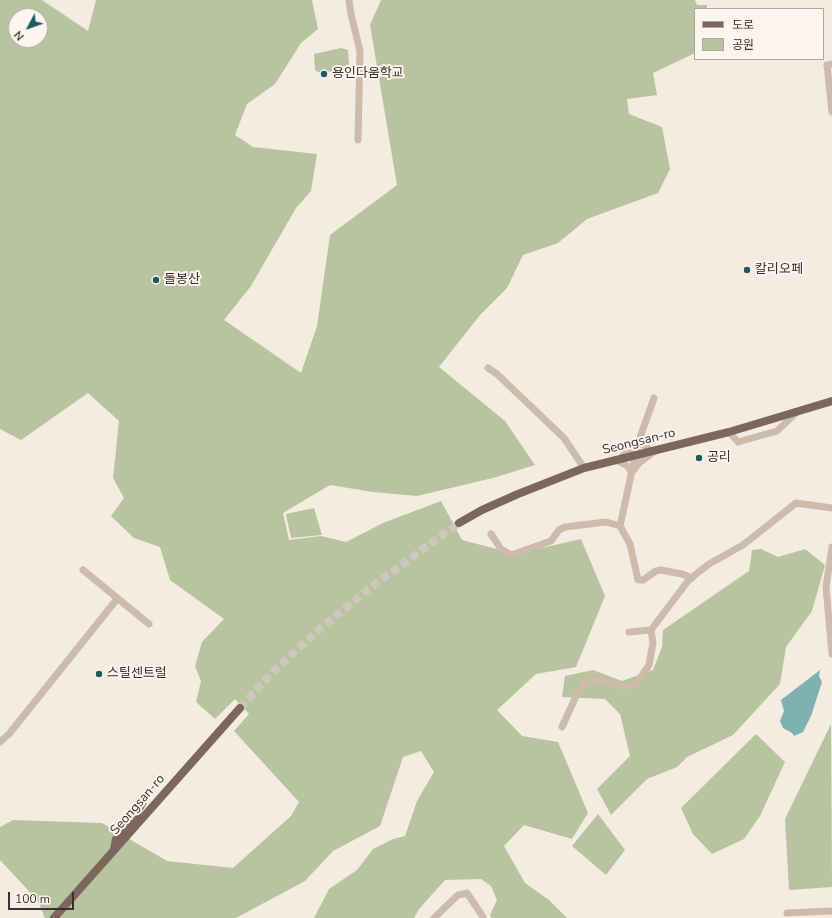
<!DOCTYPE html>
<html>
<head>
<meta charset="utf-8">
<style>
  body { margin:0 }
  #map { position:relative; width:832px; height:918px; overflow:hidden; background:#f4ebe1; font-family:"Nunito Sans","Noto Sans KR",sans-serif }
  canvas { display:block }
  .legend { position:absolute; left:694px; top:8px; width:130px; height:52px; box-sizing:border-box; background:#fbf5ee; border:1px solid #aea6a0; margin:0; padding:5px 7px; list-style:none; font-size:12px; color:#3b302b }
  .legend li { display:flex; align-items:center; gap:8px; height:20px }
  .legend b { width:20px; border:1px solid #aea6a0 }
  .north { position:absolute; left:8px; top:8px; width:40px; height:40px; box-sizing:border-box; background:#fbf5ee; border:1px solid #aea6a0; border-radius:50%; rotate:229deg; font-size:11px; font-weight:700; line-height:16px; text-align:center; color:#3b302b }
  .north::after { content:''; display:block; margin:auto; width:14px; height:18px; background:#1f5a5e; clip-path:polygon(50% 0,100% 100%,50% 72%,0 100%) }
  .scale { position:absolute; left:8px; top:892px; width:66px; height:18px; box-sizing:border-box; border:2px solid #3b302b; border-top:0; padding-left:5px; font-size:12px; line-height:14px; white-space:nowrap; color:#3b302b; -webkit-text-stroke:3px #fbf5ee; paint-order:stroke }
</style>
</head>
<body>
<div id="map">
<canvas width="832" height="918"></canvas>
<ul class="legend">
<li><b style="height:5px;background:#7d675c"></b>도로</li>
<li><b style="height:11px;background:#b8c4a0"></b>공원</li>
</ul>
<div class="north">N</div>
<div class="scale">100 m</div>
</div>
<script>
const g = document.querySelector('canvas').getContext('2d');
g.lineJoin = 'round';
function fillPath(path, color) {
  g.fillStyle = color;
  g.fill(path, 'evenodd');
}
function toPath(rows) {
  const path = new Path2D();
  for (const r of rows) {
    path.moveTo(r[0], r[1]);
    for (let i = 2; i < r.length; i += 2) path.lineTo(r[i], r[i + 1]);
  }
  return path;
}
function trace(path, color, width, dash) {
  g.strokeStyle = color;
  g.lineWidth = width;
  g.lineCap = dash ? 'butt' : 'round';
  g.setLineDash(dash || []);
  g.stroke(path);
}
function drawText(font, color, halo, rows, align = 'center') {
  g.font = font + ' "Nunito Sans","Noto Sans KR",sans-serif';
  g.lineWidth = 4;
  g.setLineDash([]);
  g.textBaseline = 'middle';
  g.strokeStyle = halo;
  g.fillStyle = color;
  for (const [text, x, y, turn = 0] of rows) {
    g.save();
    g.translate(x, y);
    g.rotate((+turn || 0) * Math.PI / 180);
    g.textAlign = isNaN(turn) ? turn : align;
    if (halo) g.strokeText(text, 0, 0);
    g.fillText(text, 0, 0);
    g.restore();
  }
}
fillPath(toPath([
  [0,0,42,0,88,31,96,0,312,0,318,29,301,43,275,84,247,104,235,135,253,147,317,154,311,191,296,208,251,286,224,320,301,373,317,326,330,235,397,185,370,25,381,0,695,0,697,5,707,5,707,9,695,9,695,53,653,73,657,95,627,99,629,114,662,127,670,169,658,193,587,219,558,243,523,255,507,288,480,315,439,367,505,421,535,465,493,478,417,496,373,492,330,485,283,513,289,540,321,536,346,542,383,523,441,501,462,540,516,554,581,539,605,596,576,667,536,674,497,710,522,736,558,742,588,813,572,839,524,825,504,846,525,883,549,900,567,918,492,918,490,915,497,900,491,886,481,879,445,880,419,909,414,918,314,918,329,889,357,870,373,849,393,839,405,836,417,801,434,772,421,751,403,757,380,826,333,851,305,881,236,918,45,918,38,901,0,860,0,827,13,820,102,823,167,861,233,868,291,816,299,802,234,731,249,714,235,699,215,719,196,702,201,681,195,666,202,642,224,619,170,580,160,547,134,538,111,516,124,498,113,478,119,421,88,393,21,440,0,429],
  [16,16,40,16,40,40,16,40],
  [341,48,348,50,349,65,347,69,320,73,315,70,314,54],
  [314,508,322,535,291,538,286,514],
  [761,549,778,557,805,549,825,565,812,611,786,647,780,684,733,735,687,757,677,767,647,779,611,815,597,789,630,756,620,714,605,699,562,697,565,676,593,670,622,681,653,670,662,647,663,630,749,571,752,550],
  [831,724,832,887,789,890,785,819],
  [756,734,785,762,760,816,744,839,712,854,693,834,681,808],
  [598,814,625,850,606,875,572,846]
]), '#b8c4a0');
fillPath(toPath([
  [820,670,819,676,822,682,811,716,803,732,794,736,792,733,783,728,780,721,784,711,781,700]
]), '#7fb0b2');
trace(toPath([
  [240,708,270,675,315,633,370,588,459,523]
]), '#cfc6bd', 8, [8, 4]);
trace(toPath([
  [349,0,351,14,360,51,358,140],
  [832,64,827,65,832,112],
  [488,368,497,374,564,438,584,468],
  [654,398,638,443,620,526,630,544,638,580,643,580,656,571,661,570,682,574,692,578],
  [729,432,738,442,777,431,797,412],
  [620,459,639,439,642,444,651,451],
  [616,460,626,465,632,472,639,463,655,451],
  [491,534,501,549,511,555,551,541,559,530,565,527,606,522,620,526],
  [832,547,826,587,832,654],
  [83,570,149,624],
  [629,632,651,630],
  [562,727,577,694,585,682,604,680,622,687,630,686,637,683,649,665,653,643,651,630,688,581,696,574,709,564,743,545,796,503,832,508],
  [0,742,9,734,117,599],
  [787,913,832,911],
  [434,918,458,895,467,893,483,917]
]), '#cdbbac', 7);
trace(toPath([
  [459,523,482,510,518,494,584,468,729,432,832,401],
  [114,849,116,839,134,818,148,792],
  [54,918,240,708]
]), '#7d675c', 8);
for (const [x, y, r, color] of [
  [324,74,4,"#1f5a5e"],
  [747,270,4,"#1f5a5e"],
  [156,280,4,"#1f5a5e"],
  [699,458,4,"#1f5a5e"],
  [99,674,4,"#1f5a5e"]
]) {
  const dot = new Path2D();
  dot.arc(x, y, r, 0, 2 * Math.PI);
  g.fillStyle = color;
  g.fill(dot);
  trace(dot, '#fbf5ee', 1.5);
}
drawText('13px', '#3b302b', '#fbf5ee', [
  ["용인다움학교",332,74],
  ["칼리오페",755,270],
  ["돌봉산",164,280],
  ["공리",707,458],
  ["스틸센트럴",107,674]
], 'left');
drawText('13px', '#3b302b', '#fbf5ee', [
  ["Seongsan-ro",639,442,-14],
  ["Seongsan-ro",138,805,-49]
]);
</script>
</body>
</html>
